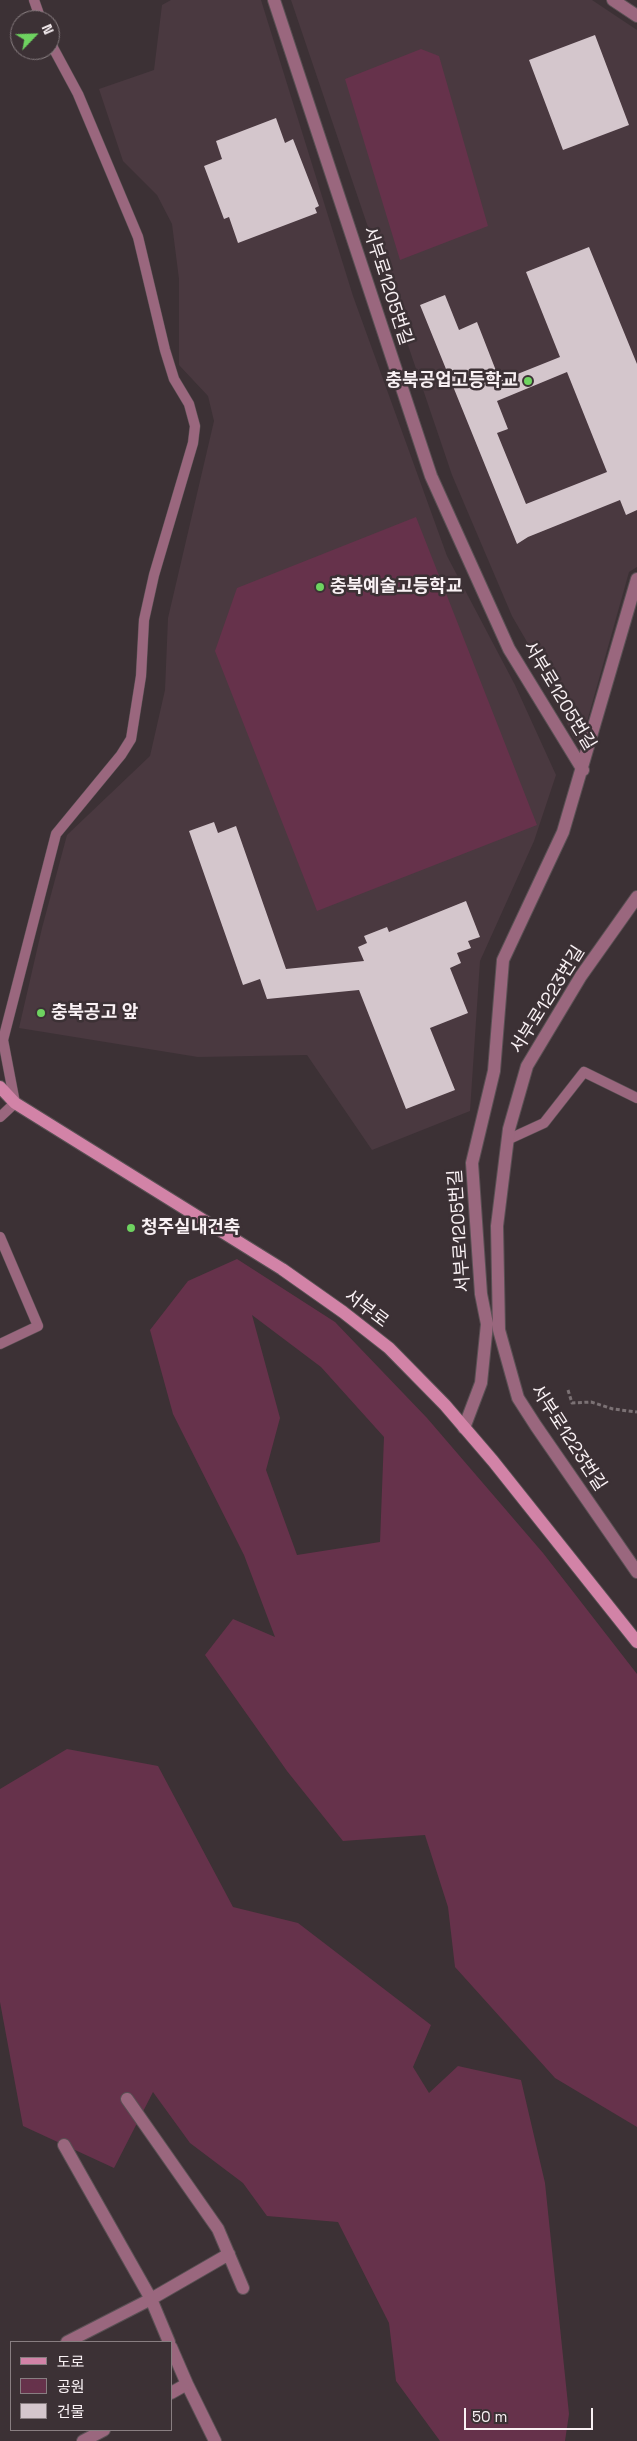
<!DOCTYPE html>
<html>
<head>
<meta charset="utf-8">
<style>
  body { margin:0 }
  #map { position:relative; width:637px; height:2441px; overflow:hidden; background:#3c3135; font-family:"Space Grotesk","Noto Sans KR",sans-serif }
  canvas { display:block }
  .legend { position:absolute; left:10px; top:2341px; width:162px; height:90px; box-sizing:border-box; background:#3c3135; border:1px solid #887e81; margin:0; padding:6px 9px; list-style:none; font-size:15px; color:#f9f1f4 }
  .legend li { display:flex; align-items:center; gap:10px; height:25px }
  .legend b { width:25px; border:1px solid #887e81 }
  .north { position:absolute; left:10px; top:10px; width:50px; height:50px; box-sizing:border-box; background:#3c3135; border:1px solid #887e81; border-radius:50%; rotate:66deg; font-size:14px; font-weight:700; line-height:20px; text-align:center; color:#f9f1f4 }
  .north::after { content:''; display:block; margin:auto; width:18px; height:22px; background:#6ed360; clip-path:polygon(50% 0,100% 100%,50% 72%,0 100%) }
  .scale { position:absolute; left:464px; top:2408px; width:129px; height:22px; box-sizing:border-box; border:2px solid #f9f1f4; border-top:0; padding-left:6px; font-size:15px; line-height:18px; white-space:nowrap; color:#f9f1f4; -webkit-text-stroke:4px #3c3135; paint-order:stroke }
</style>
</head>
<body>
<div id="map">
<canvas width="637" height="2441"></canvas>
<ul class="legend">
<li><b style="height:6px;background:#d283a7"></b>도로</li>
<li><b style="height:14px;background:#66324b"></b>공원</li>
<li><b style="height:14px;background:#d4c6cc"></b>건물</li>
</ul>
<div class="north">N</div>
<div class="scale">50 m</div>
</div>
<script>
const g = document.querySelector('canvas').getContext('2d');
g.lineJoin = 'round';
function fillPath(path, color) {
  g.fillStyle = color;
  g.fill(path, 'evenodd');
}
function toPath(rows) {
  const path = new Path2D();
  for (const r of rows) {
    path.moveTo(r[0], r[1]);
    for (let i = 2; i < r.length; i += 2) path.lineTo(r[i], r[i + 1]);
  }
  return path;
}
function trace(path, color, width, dash) {
  g.strokeStyle = color;
  g.lineWidth = width;
  g.lineCap = dash ? 'butt' : 'round';
  g.setLineDash(dash || []);
  g.stroke(path);
}
function drawText(font, color, halo, rows, align = 'center') {
  g.font = font + ' "Space Grotesk","Noto Sans KR",sans-serif';
  g.lineWidth = 5;
  g.setLineDash([]);
  g.textBaseline = 'middle';
  g.strokeStyle = halo;
  g.fillStyle = color;
  for (const [text, x, y, turn = 0] of rows) {
    g.save();
    g.translate(x, y);
    g.rotate((+turn || 0) * Math.PI / 180);
    g.textAlign = isNaN(turn) ? turn : align;
    if (halo) g.strokeText(text, 0, 0);
    g.fillText(text, 0, 0);
    g.restore();
  }
}
fillPath(toPath([
  [171,0,261,0,353,296,447,556,515,685,556,775,534,841,480,961,470,1111,372,1150,307,1055,198,1057,19,1028,42,928,67,835,150,756,165,690,168,618,214,421,208,396,179,365,179,279,172,224,157,195,123,161,99,89,154,70,162,5],
  [291,0,592,0,637,30,637,567,629,572,581,743,573,738,552,685,512,616,452,475]
]), '#4a3940');
fillPath(toPath([
  [421,49,439,56,488,226,400,260,345,79],
  [416,517,537,825,317,911,215,651,237,588],
  [237,1259,335,1322,427,1418,543,1553,637,1674,637,2127,555,2078,455,1967,448,1907,425,1835,343,1841,287,1771,205,1655,233,1619,275,1637,244,1555,173,1414,150,1330,188,1281],
  [252,1315,321,1367,384,1437,380,1542,297,1555,266,1470,280,1418],
  [67,1749,158,1766,233,1907,298,1923,431,2025,413,2067,429,2093,458,2066,521,2080,545,2183,569,2414,565,2441,440,2441,396,2381,389,2323,338,2222,267,2216,243,2183,190,2143,153,2092,114,2168,23,2126,0,2002,0,1789]
]), '#66324b');
fillPath(toPath([
  [595,35,629,125,563,150,529,60],
  [276,118,285,143,293,139,319,206,315,208,317,213,238,243,229,217,224,219,204,166,222,159,216,141],
  [589,247,637,364,637,510,626,515,620,500,528,537,517,544,420,305,445,295,459,330,477,322,500,381,560,357,526,272],
  [567,372,607,472,526,504,497,433,508,429,497,401],
  [214,822,218,833,236,826,286,969,364,961,358,947,367,943,364,936,387,927,389,932,466,901,480,937,468,941,471,948,457,953,461,963,450,968,468,1013,430,1028,455,1090,406,1109,359,990,267,999,260,979,243,985,189,831]
]), '#d4c6cc');
const service = toPath([
  [34,0,41,20],
  [0,1117,15,1103,3,1040,56,834,121,755,131,739,141,676,144,620,154,575,193,443,195,426,189,404,174,379,165,350,138,237,78,94,50,42],
  [507,1140,544,1123,584,1072,637,1098],
  [0,1237,38,1326,0,1344]
]);
const minor = toPath([
  [274,0,431,476,509,649,583,770],
  [613,0,637,16],
  [637,897,581,976,527,1066,509,1129,497,1226,499,1330,518,1398,536,1426,637,1572],
  [464,1428,481,1383,487,1324,481,1294,472,1163,494,1071,503,960,563,832,637,579],
  [127,2099,218,2229,243,2288],
  [64,2145,151,2299,169,2342],
  [67,2342,151,2299,229,2254],
  [171,2347,187,2384,171,2393],
  [187,2384,215,2441],
  [83,2441,104,2430]
]);
const secondary = toPath([
  [0,1087,15,1103,282,1269,343,1312,389,1348,445,1405,493,1461,637,1642]
]);
trace(service, '#5a5054', 11);
trace(minor, '#5a5054', 14);
trace(secondary, '#5a5054', 14);
trace(toPath([
  [568,1390,572,1403,591,1402,613,1409,637,1412]
]), '#7b7174', 3, [4, 2.5]);
trace(service, '#9a677e', 10);
trace(minor, '#9a677e', 12);
trace(secondary, '#d283a7', 12);
for (const [x, y, r, color] of [
  [528,381,5,"#6ed360"],
  [320,587,5,"#6ed360"],
  [41,1013,5,"#6ed360"],
  [131,1228,5,"#6ed360"]
]) {
  const dot = new Path2D();
  dot.arc(x, y, r, 0, 2 * Math.PI);
  g.fillStyle = color;
  g.fill(dot);
  trace(dot, '#3c3135', 2);
}
drawText('18px', '#f9f1f4', '#3c3135', [
  ["서부로1205번길",387,286,72],
  ["서부로1205번길",559,696,59],
  ["서부로1223번길",548,1000,-58],
  ["서부로1205번길",460,1231,-94],
  ["서부로",366,1309,37],
  ["서부로1223번길",568,1438,57]
]);
drawText('bold 18px', '#f9f1f4', '#3c3135', [
  ["충북공업고등학교",518,381,"right"],
  ["충북예술고등학교",330,587],
  ["충북공고 앞",51,1013],
  ["청주실내건축",141,1228]
], 'left');
</script>
</body>
</html>
